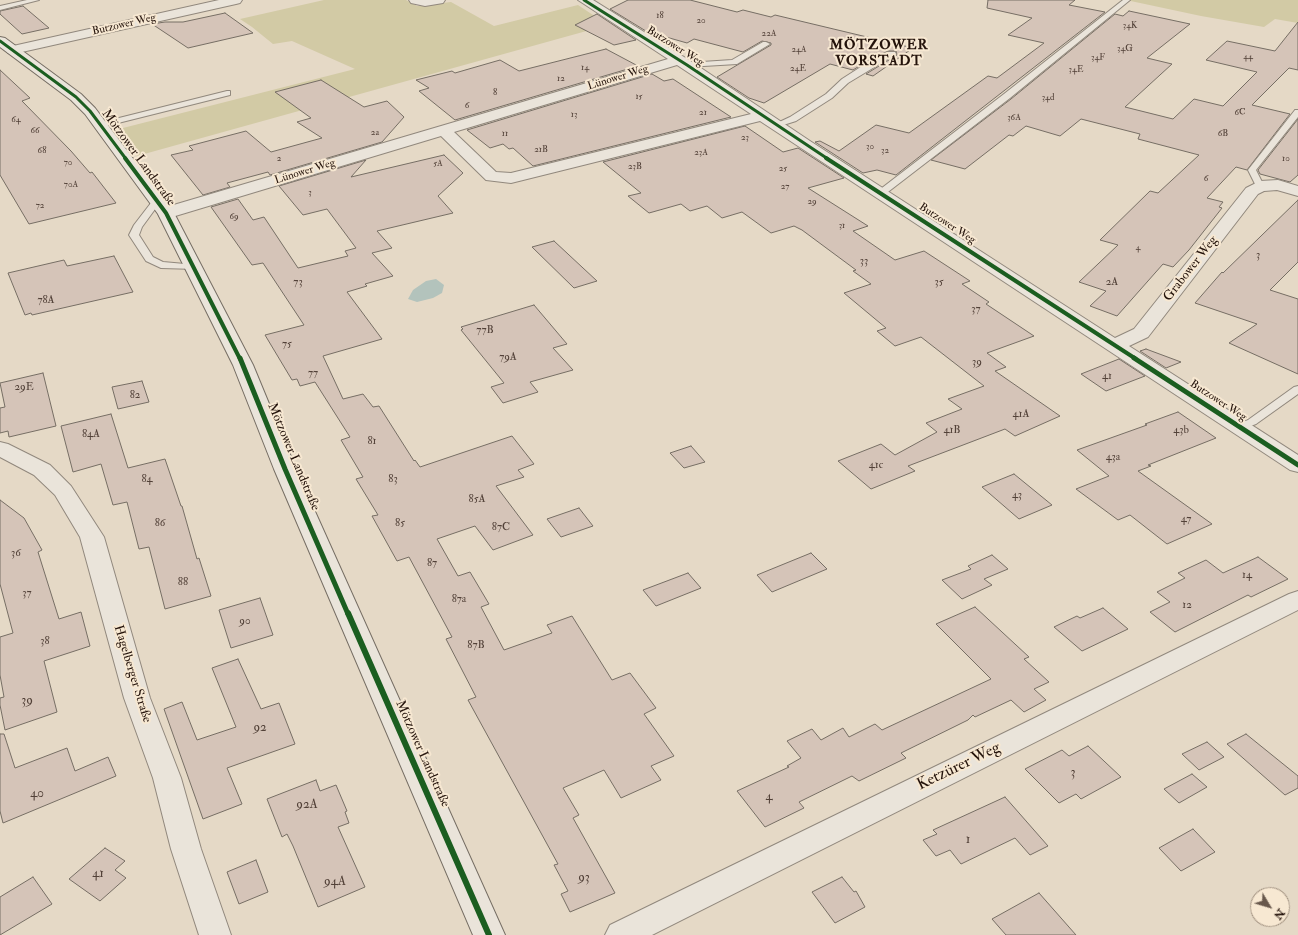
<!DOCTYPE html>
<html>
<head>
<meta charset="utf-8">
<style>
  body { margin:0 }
  #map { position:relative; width:1298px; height:935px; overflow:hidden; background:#e5d9c6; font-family:"IM FELL Double Pica",serif }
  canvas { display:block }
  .north { position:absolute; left:1250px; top:887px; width:40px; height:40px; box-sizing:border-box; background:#f7e8d2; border:1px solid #a39382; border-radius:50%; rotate:128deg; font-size:11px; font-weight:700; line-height:16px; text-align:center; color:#24130b }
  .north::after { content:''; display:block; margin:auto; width:14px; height:18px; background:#68584c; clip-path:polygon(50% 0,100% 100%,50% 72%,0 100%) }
</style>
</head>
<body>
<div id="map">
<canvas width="1298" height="935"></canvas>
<div class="north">N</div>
</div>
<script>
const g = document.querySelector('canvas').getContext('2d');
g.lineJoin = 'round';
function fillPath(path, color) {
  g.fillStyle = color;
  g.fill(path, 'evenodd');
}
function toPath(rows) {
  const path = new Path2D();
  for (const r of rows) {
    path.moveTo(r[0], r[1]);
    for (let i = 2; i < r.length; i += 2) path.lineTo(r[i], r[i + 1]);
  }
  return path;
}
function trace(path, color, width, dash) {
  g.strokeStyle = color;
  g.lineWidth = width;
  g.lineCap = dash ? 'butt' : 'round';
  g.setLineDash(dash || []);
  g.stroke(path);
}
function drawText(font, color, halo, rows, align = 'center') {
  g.font = font + ' "IM FELL Double Pica",serif';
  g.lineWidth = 4;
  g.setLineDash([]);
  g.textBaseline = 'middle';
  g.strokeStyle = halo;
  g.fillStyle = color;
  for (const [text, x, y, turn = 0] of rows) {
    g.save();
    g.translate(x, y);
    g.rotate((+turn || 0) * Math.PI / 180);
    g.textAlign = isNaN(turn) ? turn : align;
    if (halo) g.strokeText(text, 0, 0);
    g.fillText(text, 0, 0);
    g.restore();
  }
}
fillPath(toPath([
  [324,0,406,0,417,6,451,2,494,26,578,5,608,25,137,156,119,129,355,69,292,41,273,44,252,27,240,19],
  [1126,0,1298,0,1298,23,1275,19,1264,27,1201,16]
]), '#d2caa5');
fillPath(toPath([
  [436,279,444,285,442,293,433,298,417,302,408,299,413,290,426,281]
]), '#b3c3bc');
const building = toPath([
  [628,0,690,0,737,12,743,10,771,17,775,15,913,48,873,76,866,74,897,55,896,51,888,51,869,60,853,70,830,64,764,103,749,98,717,77,771,45,771,43,762,41,743,52,694,39,687,43,659,35,654,36,610,9,628,0],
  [988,0,1075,0,1069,5,1105,12,896,175,877,170,863,173,815,142,820,141,839,151,876,125,909,133,988,76,997,78,1044,43,1008,35,1032,18,987,8,988,0],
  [23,6,49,28,22,34,0,14,0,11,23,6],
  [1129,11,1190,24,1147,58,1172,64,1125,107,1173,119,1194,99,1223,106,1257,72,1206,60,1227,41,1275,51,1298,22,1298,70,1289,68,1252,105,1290,114,1247,170,1236,167,1207,198,1223,202,1219,207,1222,208,1189,250,1173,267,1163,264,1117,316,1090,306,1106,291,1079,282,1118,245,1100,240,1150,191,1158,193,1199,155,1138,139,1140,134,1081,119,1060,136,1026,126,1013,136,1009,135,965,169,931,160,1011,99,1115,14,1123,16,1129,11],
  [225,13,253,33,188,48,152,24,165,22,183,22,225,13],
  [597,14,636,40,614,45,575,25,597,14],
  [606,49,638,66,455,120,419,91,429,88,416,80,452,71,455,73,500,60,519,71,606,49],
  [0,70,30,98,22,101,71,151,90,173,92,172,116,203,29,224,0,175,0,70],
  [652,74,664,81,673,79,731,117,533,166,513,148,509,149,503,144,490,148,467,130,652,74],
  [321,80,364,107,387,101,404,117,382,142,270,175,268,172,227,183,230,187,203,195,171,155,193,150,189,146,246,131,271,152,322,138,297,122,311,118,275,92,321,80],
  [1298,119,1298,175,1290,182,1260,174,1258,170,1298,119],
  [745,126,783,152,798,148,844,178,808,188,868,226,853,231,895,260,924,251,970,281,962,284,989,302,986,304,1034,336,987,353,1006,367,995,371,1060,416,1015,436,1005,429,908,466,915,471,871,489,838,461,881,444,895,455,937,432,926,423,962,409,948,399,984,386,921,337,895,346,877,331,886,328,844,293,871,284,853,271,856,270,802,230,794,226,771,233,742,212,722,218,707,206,690,211,681,204,649,213,628,196,641,193,603,162,745,126],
  [444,155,463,173,438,196,453,213,377,231,392,248,372,253,393,276,365,284,367,286,347,292,382,339,323,356,343,399,363,394,373,407,379,406,414,461,415,460,420,467,512,436,534,464,518,470,524,477,496,486,533,535,493,550,475,526,437,539,458,576,470,572,489,604,481,607,504,650,552,633,547,625,572,616,612,680,630,673,656,708,644,714,674,756,651,766,661,780,621,798,604,770,563,788,579,815,573,818,615,893,570,912,561,894,568,891,554,865,558,864,468,700,476,697,446,639,452,637,409,557,397,561,372,516,378,515,356,479,363,477,341,440,350,437,315,382,300,386,297,379,292,380,265,335,304,325,263,263,252,265,211,207,238,199,253,220,264,217,298,268,348,256,345,251,356,248,327,209,303,215,279,186,366,160,351,177,444,155],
  [1298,200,1298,262,1270,290,1298,299,1298,374,1229,343,1257,324,1195,303,1222,272,1223,273,1298,200],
  [554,241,597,281,574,288,532,247,554,241],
  [114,256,133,292,32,315,31,313,25,315,8,273,64,260,67,266,114,256],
  [534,305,567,344,553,348,573,370,530,382,538,392,503,403,491,387,504,383,461,330,463,329,461,327,534,305],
  [1146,349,1181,362,1166,368,1140,351,1146,349],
  [1119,359,1145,376,1106,391,1081,374,1119,359],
  [43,373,56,426,9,437,8,431,0,433,0,408,5,407,0,383,43,373],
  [142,381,149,402,118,409,112,387,142,381],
  [1178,412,1216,438,1148,465,1151,466,1138,471,1212,524,1167,544,1130,515,1118,520,1076,489,1109,476,1077,450,1147,425,1145,424,1178,412],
  [111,414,128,468,165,459,181,506,182,506,197,559,199,558,211,596,165,609,149,547,139,549,127,502,113,505,101,464,73,472,61,426,111,414],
  [691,446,705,462,684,468,670,453,691,446],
  [1014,474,1052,505,1019,519,982,487,1014,474],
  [0,500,24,518,42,550,38,552,59,619,81,612,90,646,44,661,57,712,5,730,0,705,0,698,4,697,0,675,0,637,13,633,0,584,0,500],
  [579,508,593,526,561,537,547,519,579,508],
  [811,553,827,569,772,592,757,575,811,553],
  [992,555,1008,569,984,579,992,585,962,599,942,580,971,569,968,566,992,555],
  [1258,557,1288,579,1251,597,1248,595,1175,632,1150,612,1170,602,1157,592,1185,578,1178,573,1206,560,1223,573,1258,557],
  [688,573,701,588,656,606,643,590,688,573],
  [260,598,273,635,231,648,219,610,260,598],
  [975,607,1029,657,1024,659,1049,682,1034,689,1046,700,1024,712,1011,700,975,717,973,715,968,720,901,753,906,758,859,781,852,776,799,802,804,808,765,827,737,791,789,767,787,766,801,758,787,741,812,729,821,740,843,728,849,737,875,724,882,730,991,679,936,624,975,607],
  [1103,608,1128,629,1082,651,1054,627,1077,616,1080,618,1103,608],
  [238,659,261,709,279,703,295,744,227,768,242,804,203,819,164,709,182,702,197,740,236,727,212,668,238,659],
  [0,734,4,734,15,768,67,748,75,771,108,757,116,776,3,823,0,811,0,734],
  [1246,734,1298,776,1298,788,1285,795,1227,744,1246,734],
  [1207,742,1224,757,1199,770,1182,754,1207,742],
  [1088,746,1121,777,1081,799,1076,794,1059,803,1025,769,1062,750,1069,756,1088,746],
  [1192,774,1207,787,1179,803,1164,789,1192,774],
  [316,780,320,791,336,785,347,811,345,812,349,823,338,827,365,887,318,907,293,846,287,834,282,837,267,799,316,780],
  [1005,797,1048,846,1030,855,1015,838,961,864,950,850,936,856,923,840,937,834,933,830,1005,797],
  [1193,829,1215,852,1181,871,1159,848,1193,829],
  [105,848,125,861,115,870,126,878,100,901,69,879,105,848],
  [256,860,268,892,239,904,227,872,256,860],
  [33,877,52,904,0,935,0,897,33,877],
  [842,877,854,892,856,891,865,907,835,923,812,892,842,877],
  [1039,893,1076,935,1006,935,992,919,1039,893]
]);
fillPath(building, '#d5c4b8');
trace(building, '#766e64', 1);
const lane = toPath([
  [27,0,39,0,0,10,0,6,27,0],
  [1123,0,1130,0,1010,98,884,195,878,195,877,193,878,191,1004,94,1123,0],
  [763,42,766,42,770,44,737,64,687,67,683,65,687,63,732,60,763,42],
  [889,52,895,52,896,54,848,83,832,98,796,121,777,127,773,125,790,117,826,94,842,79,870,61,889,52],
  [227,91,230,91,230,95,102,127,98,125,99,123,227,91],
  [1295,110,1298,110,1298,117,1256,170,1264,186,1260,189,1257,188,1248,170,1295,110],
  [157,198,161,201,142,227,139,235,153,257,163,262,196,265,198,267,196,269,161,268,146,261,129,235,134,225,154,199,157,198],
  [1298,386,1298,394,1256,424,1240,430,1236,429,1234,427,1236,425,1248,420,1294,387,1298,386]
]);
const street = toPath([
  [219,0,242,0,240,3,236,4,13,54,8,53,6,50,8,47,13,46,219,0],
  [409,0,445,0,443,3,425,6,411,3,409,0],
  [578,0,593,0,692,62,810,141,1115,338,1134,329,1246,188,1260,181,1278,180,1298,186,1298,196,1277,190,1264,191,1258,194,1148,337,1129,346,1298,455,1298,472,1290,470,760,121,511,183,486,180,441,136,172,217,166,218,160,217,158,213,160,209,668,59,578,0],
  [677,65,751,114,511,173,496,172,454,132,677,65],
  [0,442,8,444,50,465,71,486,104,537,150,698,181,778,201,849,231,935,199,935,171,849,153,778,124,698,80,537,55,495,34,475,0,457,0,442],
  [1298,591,1298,610,652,935,605,935,610,925,1289,594,1298,591]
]);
const secondary = toPath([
  [0,37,5,38,81,94,95,108,174,213,253,365,296,469,505,935,473,935,274,469,233,365,158,214,85,114,71,100,0,47,0,37]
]);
trace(lane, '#91887d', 2);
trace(street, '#91887d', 2);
trace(secondary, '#766e64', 2);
fillPath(lane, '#eae4da');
fillPath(street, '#eae4da');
fillPath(secondary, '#eae4da');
trace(toPath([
  [584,0,687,65,828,159],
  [0,41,76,97,90,111,126,159]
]), '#1b5e20', 3);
trace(toPath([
  [125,158,166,213,240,359],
  [826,158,1136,359]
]), '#1b5e20', 4);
trace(toPath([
  [240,358,285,469,348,614],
  [1134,358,1298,465]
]), '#1b5e20', 5);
trace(toPath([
  [348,613,489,935]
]), '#1b5e20', 6);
drawText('9px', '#524138', null, [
  ["18",660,16],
  ["20",701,21],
  ["34K",1130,26],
  ["22A",769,34],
  ["34G",1125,49],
  ["24A",799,50],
  ["44",1248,57],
  ["34F",1098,58],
  ["14",585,68],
  ["24E",798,69],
  ["34E",1076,70],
  ["12",561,79],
  ["8",495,93],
  ["15",639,97],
  ["34d",1048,98],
  ["6",467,106],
  ["21",703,113],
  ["6C",1240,113],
  ["13",574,115],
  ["36A",1014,118],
  ["64",16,120],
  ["66",35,131],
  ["2a",375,133],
  ["11",505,134],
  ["6B",1223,134],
  ["23",745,138],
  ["30",870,147],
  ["21B",541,150],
  ["68",42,151],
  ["32",885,151],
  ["23A",701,153],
  ["2",279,159],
  ["10",1286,159],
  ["70",68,163],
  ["5A",438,164],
  ["23B",635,167],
  ["25",783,169],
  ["6",1206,179],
  ["70A",71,185],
  ["27",785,187],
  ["3",310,193],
  ["29",812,202],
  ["72",40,206],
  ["69",234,217],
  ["31",842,226],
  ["4",1138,248]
]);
drawText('11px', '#24130b', '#f7e8d2', [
  ["Butzower Weg",124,25,-13],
  ["Butzower Weg",675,47,32],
  ["Lünower Weg",618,78,-17],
  ["Lünower Weg",305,172,-17],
  ["Butzower Weg",947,224,33],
  ["Butzower Weg",1218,401,33]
]);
drawText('11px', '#524138', null, [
  ["3",1258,256],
  ["33",864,262],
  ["73",298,283],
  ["35",939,283],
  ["2A",1112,283],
  ["78A",46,301],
  ["37",976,310],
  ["77B",485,331],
  ["75",287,345],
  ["79A",508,358],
  ["39",977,363],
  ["77",313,374],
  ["41",1107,377],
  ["29E",24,388],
  ["82",135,396],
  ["41A",1021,415],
  ["41B",952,431],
  ["43b",1181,431],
  ["84A",91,435],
  ["81",372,442],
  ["43a",1113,458],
  ["41c",876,466],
  ["84",147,480],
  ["83",393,480],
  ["43",1017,496],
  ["85A",477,500],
  ["47",1186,520],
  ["86",160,524],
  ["85",400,524],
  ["87C",501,528],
  ["36",16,554],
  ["87",432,564],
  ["14",1247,576],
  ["88",183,583],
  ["37",27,594],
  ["87a",459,600],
  ["12",1187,606],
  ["90",245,622],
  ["38",45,642],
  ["87B",476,646]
]);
drawText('13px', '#24130b', '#f7e8d2', [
  ["Mötzower Landstraße",138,158,54],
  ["Grabower Weg",1191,269,-52],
  ["Mötzower Landstraße",293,457,67],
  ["Hagelberger Straße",132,674,73],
  ["Mötzower Landstraße",422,754,66]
]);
drawText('13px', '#524138', null, [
  ["39",27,701],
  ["92",260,728],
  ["3",1073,773],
  ["40",37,794],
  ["4",769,797],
  ["92A",307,805],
  ["1",968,840],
  ["41",98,874],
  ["93",584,878],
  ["94A",335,882]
]);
g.letterSpacing = '1px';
drawText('bold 14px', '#24130b', '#f7e8d2', [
  ["MÖTZOWER",879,46],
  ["VORSTADT",879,62]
]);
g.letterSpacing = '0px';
drawText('16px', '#24130b', '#f7e8d2', [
  ["Ketzürer Weg",959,767,-26]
]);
</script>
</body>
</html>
